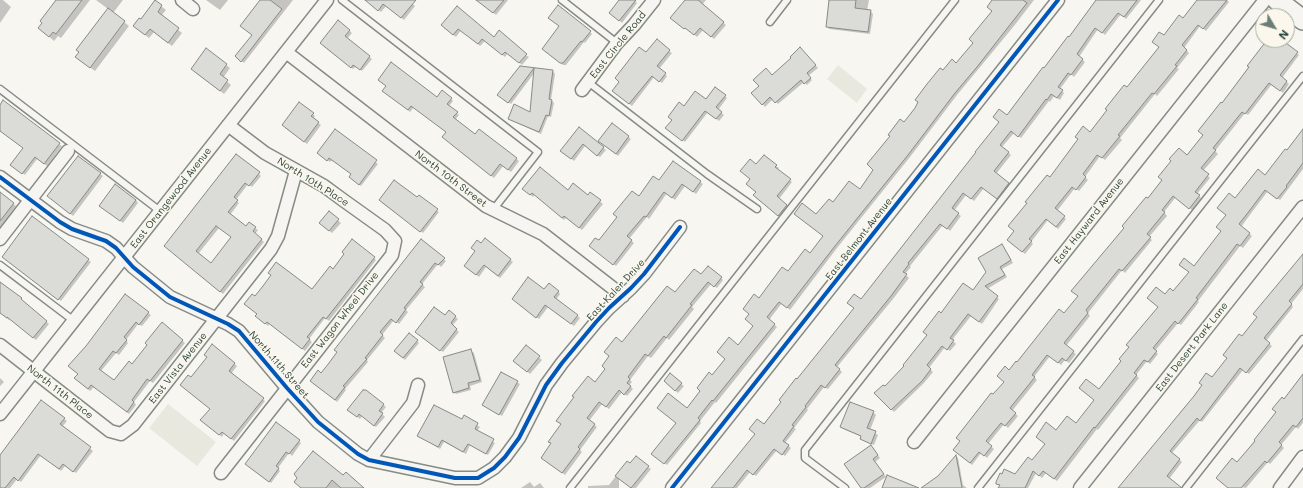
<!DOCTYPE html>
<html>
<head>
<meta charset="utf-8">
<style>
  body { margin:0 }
  #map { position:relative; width:1303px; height:488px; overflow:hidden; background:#f8f6f0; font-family:Mali,sans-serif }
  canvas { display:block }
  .north { position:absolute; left:1255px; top:8px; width:40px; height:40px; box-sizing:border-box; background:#fbf7ec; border:1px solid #a3ada2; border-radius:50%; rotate:128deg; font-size:11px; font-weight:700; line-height:16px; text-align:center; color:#1f3d34 }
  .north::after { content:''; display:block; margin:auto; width:14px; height:18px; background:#6b7e76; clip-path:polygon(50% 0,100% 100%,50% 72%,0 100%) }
</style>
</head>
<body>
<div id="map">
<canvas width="1303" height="488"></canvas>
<div class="north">N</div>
</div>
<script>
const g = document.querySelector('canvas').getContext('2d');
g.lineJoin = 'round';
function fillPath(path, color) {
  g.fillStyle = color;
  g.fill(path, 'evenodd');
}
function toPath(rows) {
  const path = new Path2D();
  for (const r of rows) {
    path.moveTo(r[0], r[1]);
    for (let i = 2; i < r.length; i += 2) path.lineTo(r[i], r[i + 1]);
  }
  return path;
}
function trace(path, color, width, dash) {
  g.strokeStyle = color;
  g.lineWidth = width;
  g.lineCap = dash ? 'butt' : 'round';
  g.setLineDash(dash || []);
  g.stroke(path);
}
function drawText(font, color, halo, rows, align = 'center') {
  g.font = font + ' Mali,sans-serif';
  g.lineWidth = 3;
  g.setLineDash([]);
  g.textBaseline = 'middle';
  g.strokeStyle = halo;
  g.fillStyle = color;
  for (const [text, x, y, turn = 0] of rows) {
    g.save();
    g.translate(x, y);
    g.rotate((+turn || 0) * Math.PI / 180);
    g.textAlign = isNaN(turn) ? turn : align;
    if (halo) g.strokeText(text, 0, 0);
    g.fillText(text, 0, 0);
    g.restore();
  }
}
fillPath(toPath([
  [838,65,867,89,857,103,827,79],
  [168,404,216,442,197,466,149,428]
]), '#e8e8df');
fillPath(toPath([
  [0,0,3,0,11,7,0,23],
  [61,0,90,0,61,38,58,36,54,41,39,28],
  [96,0,123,0,113,13,129,26,95,71,81,61,108,9],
  [206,0,228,0,220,10],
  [262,0,293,0,244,63,239,59,253,36],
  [366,0,409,0,415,6,404,20,386,6,381,12],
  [477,0,508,0,496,15],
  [619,0,634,0,637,3,622,23,610,13],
  [687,0,706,0,702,5,726,25,714,39,703,30,697,37,688,29,687,30,674,20],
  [830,0,869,0,867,11,870,11,873,14,870,34,829,29,827,26],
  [994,0,1034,0,1014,26,957,95,910,157,837,248,790,310,782,303,769,320,777,327,716,403,715,402,700,421,701,423,667,465,655,456,687,409,712,376,755,326,759,299,788,273,811,255,824,236,817,216,833,203,860,190,904,124,943,71,956,64,974,43,993,11],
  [1099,0,1141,0,1126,19,1121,14,1105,35,1098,29,1079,57,1085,62,1074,77,1071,74,1060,89,1064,93,1060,100,1054,96,1050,102,1049,101,1021,138,1014,133,1002,147,1011,155,996,174,1011,186,1000,201,984,188,974,201,966,195,954,211,961,216,950,231,943,225,910,266,911,267,905,274,909,278,893,299,837,367,842,372,828,389,824,387,807,409,808,410,794,428,796,429,785,443,791,448,785,456,777,450,756,476,750,472,737,488,713,488],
  [1198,0,1227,0,1229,2,1206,31,1200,26,1184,48,1189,53,1177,68,1179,69,1157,96,1155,94,1120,138,1122,140,1105,160,1100,156,1085,177,1088,180,1079,191,1075,188,1057,211,1066,219,1058,229,1048,220,1031,242,1033,244,1025,254,1010,242,1050,178,1090,133,1160,47,1164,37,1183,19],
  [156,2,166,10,161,16,182,33,172,46,154,32,149,38,134,26,141,21],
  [457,7,494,38,529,57,522,65,508,53,505,57,485,41,480,46,461,30,456,37,444,28],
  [338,22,352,33,347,39,372,59,362,71,356,66,353,69,323,46],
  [590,32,592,34,585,43,584,42,566,65,563,65,545,51],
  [1268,40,1280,40,1299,55,1282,78,1289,84,1283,93,1272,84,1248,115,1245,113,1215,151,1218,154,1203,171,1210,178,1197,194,1201,198,1192,210,1176,197,1164,212,1167,216,1149,237,1152,240,1125,273,1122,270,1088,313,1090,316,1066,346,1076,354,1069,363,1065,360,1061,365,1050,356,1034,377,1037,380,1012,411,1018,416,1008,428,1004,424,988,444,994,449,987,458,981,453,972,465,956,452,993,396,1005,382,1009,371,1017,364,1064,315,1079,296,1148,200,1204,135,1222,104],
  [206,49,230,68,223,78,231,85,224,94,196,73],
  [800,49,818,68,808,76,812,80,807,85,804,82,778,104,773,99,765,107,753,93,793,58],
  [669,51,672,53,659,69,667,76,662,83,654,77,632,106,615,93],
  [520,67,553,71,555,74,551,100,554,103,551,117,548,116,541,134,512,121,510,119,531,113,535,72,511,104,501,97],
  [386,93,437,99,451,99,453,101,449,106,459,115,455,120,475,135,479,130,519,161,511,172,503,166,494,178,464,155,447,132,414,107,410,112],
  [725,96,727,98,718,110,724,115,719,121,708,112,685,142,669,130,684,107],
  [0,107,62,146,47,166,37,159,25,175,14,167,24,148,0,130],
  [313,114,315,116,313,119,321,125,307,144,285,128],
  [612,124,631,139,618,156,602,143],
  [579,129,606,150,600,157,585,146,574,161,564,153],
  [336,130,378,164,361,186,352,179,352,174,332,160,330,162,321,155],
  [1303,131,1303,169,1280,200,1268,191,1252,212,1241,227,1252,236,1243,248,1240,246,1198,301,1199,302,1181,325,1178,323,1155,351,1158,354,1150,364,1147,361,1136,375,1139,378,1098,430,1097,429,1057,481,1046,473,1042,478,1036,473,1028,488,999,488,1000,486,997,483,1016,475,1032,462,1056,431,1076,424,1095,400,1099,390,1122,362,1165,296,1173,293,1190,273,1182,267,1195,267,1222,231,1227,215,1236,200,1266,176,1287,151],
  [237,155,261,176,252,187,248,184,236,200,239,203,230,215,246,227,255,228,258,230,255,234,264,242,223,294,165,246],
  [219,228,232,237,211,264,198,254],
  [764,156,776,166,779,168,777,170,792,182,779,199,789,208,781,218,756,198,757,192,751,180,756,166],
  [78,157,103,176,73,216,51,198],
  [660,181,700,182,703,184,696,194,685,186,675,200,667,193,649,219,647,217,629,239,634,243,616,266,593,248,639,198],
  [523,189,568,191,588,196,590,193,603,204,582,230,566,218,564,220,535,194,533,197],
  [0,193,16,206,0,227],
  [417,199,439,212,423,233,382,203],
  [136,200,138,203,123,223,103,208],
  [329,213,341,223,332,233,323,226],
  [485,240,513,262,500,278,486,267,479,277,468,268],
  [422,241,446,261,441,267,438,264,422,284,425,287,406,310,408,312,399,324,394,320,382,335,385,338,367,360,368,362,345,389,346,390,337,402,314,383],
  [1004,247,1013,263,1002,269,1007,277,987,289,999,299,982,324,971,316,952,340,956,344,950,351,945,347,929,368,933,372,924,383,894,412,876,393,885,387,906,367,929,335,941,314,973,291],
  [1303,255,1303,289,1291,304,1293,307,1266,341,1272,346,1249,374,1243,370,1202,422,1200,420,1172,453,1182,462,1169,479,1180,488,1120,488,1212,379],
  [374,258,376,260,329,321,325,318,309,339,312,342,305,351,270,323,268,326,259,318,255,297,312,291],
  [6,259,88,260,91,262,61,301],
  [701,275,721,278,723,280,717,288,711,284,692,307,694,309,669,340,667,338,651,358,648,356,630,380,632,382,629,385,633,389,627,396,622,392,609,409,602,404,589,421,597,427,580,450,582,452,565,475,544,460,595,383,607,369,622,343,675,293],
  [545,291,558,291,560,294,556,300,580,318,574,326,548,307,539,319,513,299],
  [21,299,23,301,23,302,49,324,36,340,10,319,9,320,0,313],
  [449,312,458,319,452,326,459,332,443,352,419,334,445,316],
  [148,313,151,315,142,326,138,324,126,340,128,343,119,355,116,353,101,371,114,382,133,365,162,324,185,343,153,383,150,381,134,402,136,405,129,414,94,387,90,391,78,381,79,375,72,369],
  [417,341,419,343,405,360,398,353],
  [212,346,237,366,231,374,265,401,234,441,224,433,222,437,204,423,211,409,191,379,208,357],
  [526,346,542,360,530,374,517,363],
  [471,351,474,353,482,382,470,386,471,390,456,394,454,392],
  [501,373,520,384,502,416,484,405],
  [0,378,4,382,0,386],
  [1303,382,1303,423,1298,429,1296,427,1281,445,1284,448,1270,464,1268,462,1246,488,1241,487,1240,488,1229,488,1237,463,1277,412,1284,400],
  [667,384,681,384,684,386,678,393],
  [366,391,386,407,381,413,385,417,376,427,362,416,360,419,351,412],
  [873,412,876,415,870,430,878,435,874,445,864,441,861,439,862,437,843,429,841,427],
  [464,417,480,427,477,431,495,443,488,455,470,445,466,454,444,442,440,449,419,436,462,421],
  [64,419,67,421,62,427,93,451,76,473,65,466,61,471,41,455,21,482,17,479,10,488,4,488,0,484,0,457],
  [299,441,301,443,292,456,289,453,278,468,280,471,271,483,248,466],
  [873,448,880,458,875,462,886,477,870,488,862,488],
  [956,456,958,458,963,485,967,488,924,488,938,477],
  [627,462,630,465,648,467,651,469,636,488,631,488,619,478,619,488,588,488,588,486,609,485],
  [344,476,363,488,302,488],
  [530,482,534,487,540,483,544,488,521,488]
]), '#0003');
const building = toPath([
  [56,0,82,0,56,34,53,32,49,37,38,28,42,23,40,21,56,0],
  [155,0,162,5,158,12,179,28,168,43,150,29,145,35,133,26,139,18,141,19,155,0],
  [260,0,270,0,282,9,241,62,235,56,252,35,240,26,260,0],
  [365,0,416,0,401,18,383,4,378,11,365,0],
  [476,0,504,0,493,13,476,0],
  [619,0,636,0,619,21,609,13,619,0],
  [685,0,698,0,724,22,711,37,700,28,694,35,685,28,684,29,670,18,685,0],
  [829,0,856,0,855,8,871,10,868,32,826,27,829,0],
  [992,0,1023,0,1027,3,977,67,955,93,908,155,835,246,787,308,779,302,767,317,775,324,713,401,712,400,698,418,700,420,664,464,651,454,676,423,657,408,668,393,687,408,700,391,697,388,709,372,712,375,725,359,717,352,729,337,738,345,753,326,745,319,749,314,743,309,754,294,759,298,782,267,788,271,805,249,810,253,823,236,794,214,802,203,816,214,829,199,833,202,849,181,860,189,873,170,867,164,890,136,888,135,900,119,904,122,915,108,918,102,915,100,927,84,940,68,943,70,952,59,956,63,973,43,969,39,992,11,987,7,992,0],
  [1096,0,1137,0,1124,17,1118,13,1102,33,1095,28,1077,54,1083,59,1071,75,1068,73,1058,87,1063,90,1057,98,1051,94,1047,100,1046,99,1018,137,1011,131,1000,145,1009,152,994,171,1009,183,997,199,981,187,971,199,963,193,952,208,959,213,947,229,940,224,908,263,909,264,903,272,907,274,891,296,835,365,840,369,825,388,821,385,805,406,806,407,792,425,794,426,783,441,789,445,782,455,774,449,753,475,747,470,733,488,711,488,755,434,749,429,757,419,764,424,781,402,779,400,796,378,797,379,854,308,847,303,854,294,861,299,976,152,975,152,999,122,993,117,999,109,1007,115,1043,67,1044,68,1068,36,1069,37,1096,0],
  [1197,0,1227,0,1203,29,1198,25,1182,45,1187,50,1175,65,1177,66,1154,94,1152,93,1118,135,1120,136,1102,158,1097,155,1083,174,1086,177,1076,190,1072,187,1055,208,1065,216,1056,227,1046,219,1029,239,1032,241,1022,252,1007,240,1014,231,1008,226,1027,203,1025,202,1047,175,1050,177,1078,139,1075,137,1083,126,1090,132,1107,110,1105,109,1124,85,1127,87,1159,47,1152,42,1159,32,1164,35,1179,15,1183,18,1197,0],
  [558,5,591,31,582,42,581,41,563,63,560,63,542,49,559,26,548,18,558,5],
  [457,6,494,37,499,30,527,54,519,63,505,52,502,55,482,39,478,44,458,29,453,35,441,25,457,6],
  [108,8,125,21,90,68,75,57,79,52,76,50,108,8],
  [338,20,350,30,345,36,370,56,360,70,353,65,351,68,320,43,338,20],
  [657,39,670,50,657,66,666,73,659,82,652,76,629,104,612,91,619,82,615,78,639,47,646,52,657,39],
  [1267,40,1282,40,1298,52,1280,75,1287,81,1280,91,1269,83,1245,114,1242,112,1213,148,1216,150,1201,168,1209,174,1195,192,1200,195,1189,209,1173,196,1162,210,1165,212,1147,234,1151,237,1122,271,1119,269,1086,310,1088,313,1064,343,1074,351,1066,361,1062,358,1058,363,1047,355,1032,375,1035,377,1010,408,1016,413,1005,426,1001,423,986,441,992,446,984,456,979,452,970,463,953,450,960,441,956,438,991,393,993,394,1004,382,997,376,1005,366,1009,370,1016,361,1017,362,1059,309,1064,313,1078,296,1071,291,1124,228,1122,226,1146,197,1148,198,1162,180,1158,177,1171,161,1169,159,1179,148,1187,155,1203,135,1198,131,1221,102,1222,103,1249,67,1247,66,1267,40],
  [800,47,816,65,807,73,811,78,804,84,801,80,775,103,770,97,762,105,751,93,759,86,753,80,766,68,772,75,791,58,790,57,800,47],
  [206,48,227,64,220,74,228,80,220,91,191,69,206,48],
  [391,62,437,97,442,90,452,98,447,104,458,112,453,117,475,134,479,129,517,158,508,170,500,164,491,176,442,137,446,132,411,106,408,110,382,91,386,86,378,80,391,62],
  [520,66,553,70,549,99,552,100,549,116,546,115,539,132,508,119,514,104,530,112,534,68,508,103,497,95,520,66],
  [715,87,726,95,716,107,722,112,716,119,705,111,682,141,665,128,672,120,668,117,679,102,684,106,695,91,706,99,715,87],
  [3,100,60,143,44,164,35,157,22,174,10,165,23,148,0,131,0,105,3,100],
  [299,102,314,113,311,116,319,122,304,142,282,125,299,102],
  [612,123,629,136,616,154,598,141,612,123],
  [579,127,604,147,597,156,583,144,571,159,560,151,579,127],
  [335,129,377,160,359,185,349,177,351,174,329,158,327,161,317,153,335,129],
  [1303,129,1303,163,1286,186,1287,187,1277,199,1265,190,1250,210,1239,224,1250,233,1240,246,1237,244,1196,298,1198,299,1178,324,1175,321,1153,348,1157,351,1148,362,1144,360,1134,373,1137,375,1095,428,1094,427,1054,479,1043,471,1039,476,1033,471,1025,488,998,488,1000,485,996,484,996,482,1000,473,1002,474,1004,469,1015,474,1028,457,1032,460,1045,444,1036,437,1046,422,1056,430,1067,416,1076,423,1094,400,1079,388,1086,379,1099,389,1121,361,1119,359,1129,347,1126,345,1158,307,1147,298,1156,287,1165,294,1170,288,1173,291,1189,272,1179,265,1184,258,1194,266,1221,231,1216,227,1226,215,1217,208,1229,193,1235,198,1258,169,1265,175,1285,149,1287,150,1303,129],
  [236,154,260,172,249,186,245,183,234,197,238,200,228,212,246,226,249,222,256,227,253,231,262,239,220,292,164,246,236,154],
  [216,226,231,237,211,263,196,251,216,226],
  [764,155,777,165,775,167,791,179,777,196,787,205,778,216,753,195,756,192,746,184,750,179,740,171,750,159,756,164,764,155],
  [78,156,101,173,70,214,47,196,78,156],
  [673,161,701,181,693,192,682,184,672,198,664,192,646,217,644,216,627,236,632,240,613,265,589,246,595,238,599,240,617,217,613,214,632,191,639,196,653,176,659,180,673,161],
  [540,167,568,190,573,183,588,195,590,192,601,200,579,228,564,216,562,218,532,193,530,195,522,189,540,167],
  [394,180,417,197,419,195,438,209,420,232,379,200,394,180],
  [115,184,136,200,120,221,99,206,115,184],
  [0,192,14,203,0,221,0,192],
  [329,211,339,219,329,231,319,223,329,211],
  [32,216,89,259,58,300,2,257,32,216],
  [485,238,511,259,498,276,484,265,476,275,464,266,475,251,471,248,477,240,481,243,485,238],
  [352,239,375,257,326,319,323,317,307,337,310,339,302,349,267,322,265,324,255,316,257,314,244,304,252,294,255,296,263,286,271,275,268,273,276,262,312,289,330,266,333,269,344,254,342,252,352,239],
  [421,239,445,258,438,265,435,263,420,282,423,284,404,308,406,309,396,323,391,319,380,332,383,335,365,358,367,359,343,386,345,387,335,400,310,381,318,370,321,373,329,363,337,352,334,350,421,239],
  [1002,244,1011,260,1000,267,1005,275,985,286,998,296,979,322,968,314,950,338,954,340,947,350,942,346,927,365,931,369,922,381,891,410,874,393,883,385,885,386,904,366,903,365,927,335,923,332,939,311,941,313,963,283,973,290,986,272,978,258,1002,244],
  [1303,254,1303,284,1289,301,1292,304,1264,338,1270,343,1246,373,1240,368,1200,421,1197,418,1170,451,1180,459,1167,476,1182,488,1118,488,1194,396,1202,385,1199,383,1206,373,1212,377,1227,358,1223,355,1239,334,1242,336,1257,317,1253,314,1303,254],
  [708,266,722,277,714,287,708,282,690,304,692,305,666,338,664,336,648,356,645,354,628,377,630,379,627,383,631,386,624,395,619,390,606,407,599,402,587,418,595,424,578,447,580,449,562,473,541,458,551,443,548,442,561,424,556,421,574,397,572,396,588,376,595,382,605,369,602,366,609,356,604,352,616,337,622,342,667,286,675,292,694,269,701,274,708,266],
  [528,277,544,289,549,283,559,291,554,297,578,315,571,324,545,305,536,318,512,299,528,277],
  [0,282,22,298,21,299,47,321,33,338,7,317,7,318,0,313,0,282],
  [125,294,149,312,139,325,136,322,124,337,127,340,116,353,113,351,99,369,114,380,129,361,132,364,147,345,145,343,162,322,183,340,150,381,147,379,132,400,134,402,127,412,91,385,88,389,74,378,78,374,68,366,86,346,125,294],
  [434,307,445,315,449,310,456,316,451,323,457,329,440,351,415,332,434,307],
  [409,333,418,340,403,358,394,351,409,333],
  [212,344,235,363,229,371,264,398,231,439,222,432,219,435,200,420,210,409,180,385,188,375,191,377,207,357,204,355,212,344],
  [526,345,540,356,527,372,513,361,526,345],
  [471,349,480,380,468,383,469,388,453,393,443,357,471,349],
  [501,372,518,381,499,415,482,405,501,372],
  [670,373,682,383,675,391,664,381,670,373],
  [1303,374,1303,418,1296,427,1293,425,1279,442,1282,445,1267,463,1265,461,1241,488,1228,488,1216,478,1232,458,1237,462,1255,441,1254,440,1276,412,1272,409,1282,397,1284,399,1303,374],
  [363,390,366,390,384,404,379,411,383,413,374,426,359,414,357,417,347,410,363,390],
  [41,400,65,418,60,424,91,447,73,472,63,464,59,469,38,454,18,481,14,477,5,488,0,488,0,455,41,400],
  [850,402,874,411,867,428,876,431,871,444,860,439,861,436,840,427,850,402],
  [434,405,462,419,464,415,478,423,475,429,494,439,486,454,468,444,463,452,442,440,438,447,417,436,434,405],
  [276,422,300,440,289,454,286,452,276,466,279,468,269,482,245,464,276,422],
  [871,445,878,455,873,459,884,474,864,488,861,488,844,464,871,445],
  [313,451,343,475,346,472,364,488,341,488,332,480,326,488,301,488,294,482,297,478,294,474,313,451],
  [956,455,962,488,921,488,938,476,956,455],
  [636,456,649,466,631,488,615,476,627,461,630,463,636,456],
  [887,475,919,488,882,488,887,475]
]);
fillPath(building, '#dbdbd7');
trace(building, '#868b86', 1);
const service = toPath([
  [342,0,538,152,493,210],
  [562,0,617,43],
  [770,22,787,0],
  [588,82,707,174,757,209],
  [0,89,160,211],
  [0,265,74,321],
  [570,488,955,0],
  [845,488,805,458,805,450,1159,0],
  [978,488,1303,76],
  [1186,488,1303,339]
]);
const minor = toPath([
  [182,0,193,9],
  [286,52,486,206,543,234,623,296],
  [582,90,617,43,634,25,654,0],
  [0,177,60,222,72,229,106,241,116,248,133,267,170,297,228,324,239,331,287,388,318,422,358,454,369,460,455,478,478,478,494,468,505,457,519,438,546,385,562,363,596,322,609,308,631,288,644,274,680,227],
  [0,239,68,151],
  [0,345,110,431,121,434,133,425,271,249,278,236,296,171],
  [0,414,327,0],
  [914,442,1265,0],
  [369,460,413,403,418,385],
  [221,473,392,255,395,241,385,230,343,200,324,186,265,153,228,125],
  [672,488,1058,0],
  [1080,488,1303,207],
  [1280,488,1303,457]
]);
const primary = toPath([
  [1277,0,1303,20]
]);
trace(service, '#868b86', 9);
trace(minor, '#868b86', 15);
trace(primary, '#868b86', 22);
trace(service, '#f6f5f1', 6);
trace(minor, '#f6f5f1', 12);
trace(primary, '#f6f5f1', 19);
trace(toPath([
  [0,177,60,222,72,229,106,241,116,248,133,267,170,297,228,324,239,331,287,388,318,422,358,454,369,460,455,478,478,478,494,468,505,457,519,438,546,385,562,363,596,322,609,308,631,288,644,274,680,227],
  [672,488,1058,0]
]), '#0057b8', 4);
drawText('10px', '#1f3d34', '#fbf7ec', [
  ["East Circle Road",618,45,-51],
  ["North 10th Street",451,179,37],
  ["North 10th Place",313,182,32],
  ["East Orangewood Avenue",171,198,-52],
  ["East Hayward Avenue",1089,221,-52],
  ["East Belmont Avenue",859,239,-52],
  ["East Kaler Drive",616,290,-47],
  ["East Wagon Wheel Drive",340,320,-52],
  ["East Desert Park Lane",1192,347,-52],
  ["North 11th Street",279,365,49],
  ["East Vista Avenue",178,368,-52],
  ["North 11th Place",60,392,38]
]);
</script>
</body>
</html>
